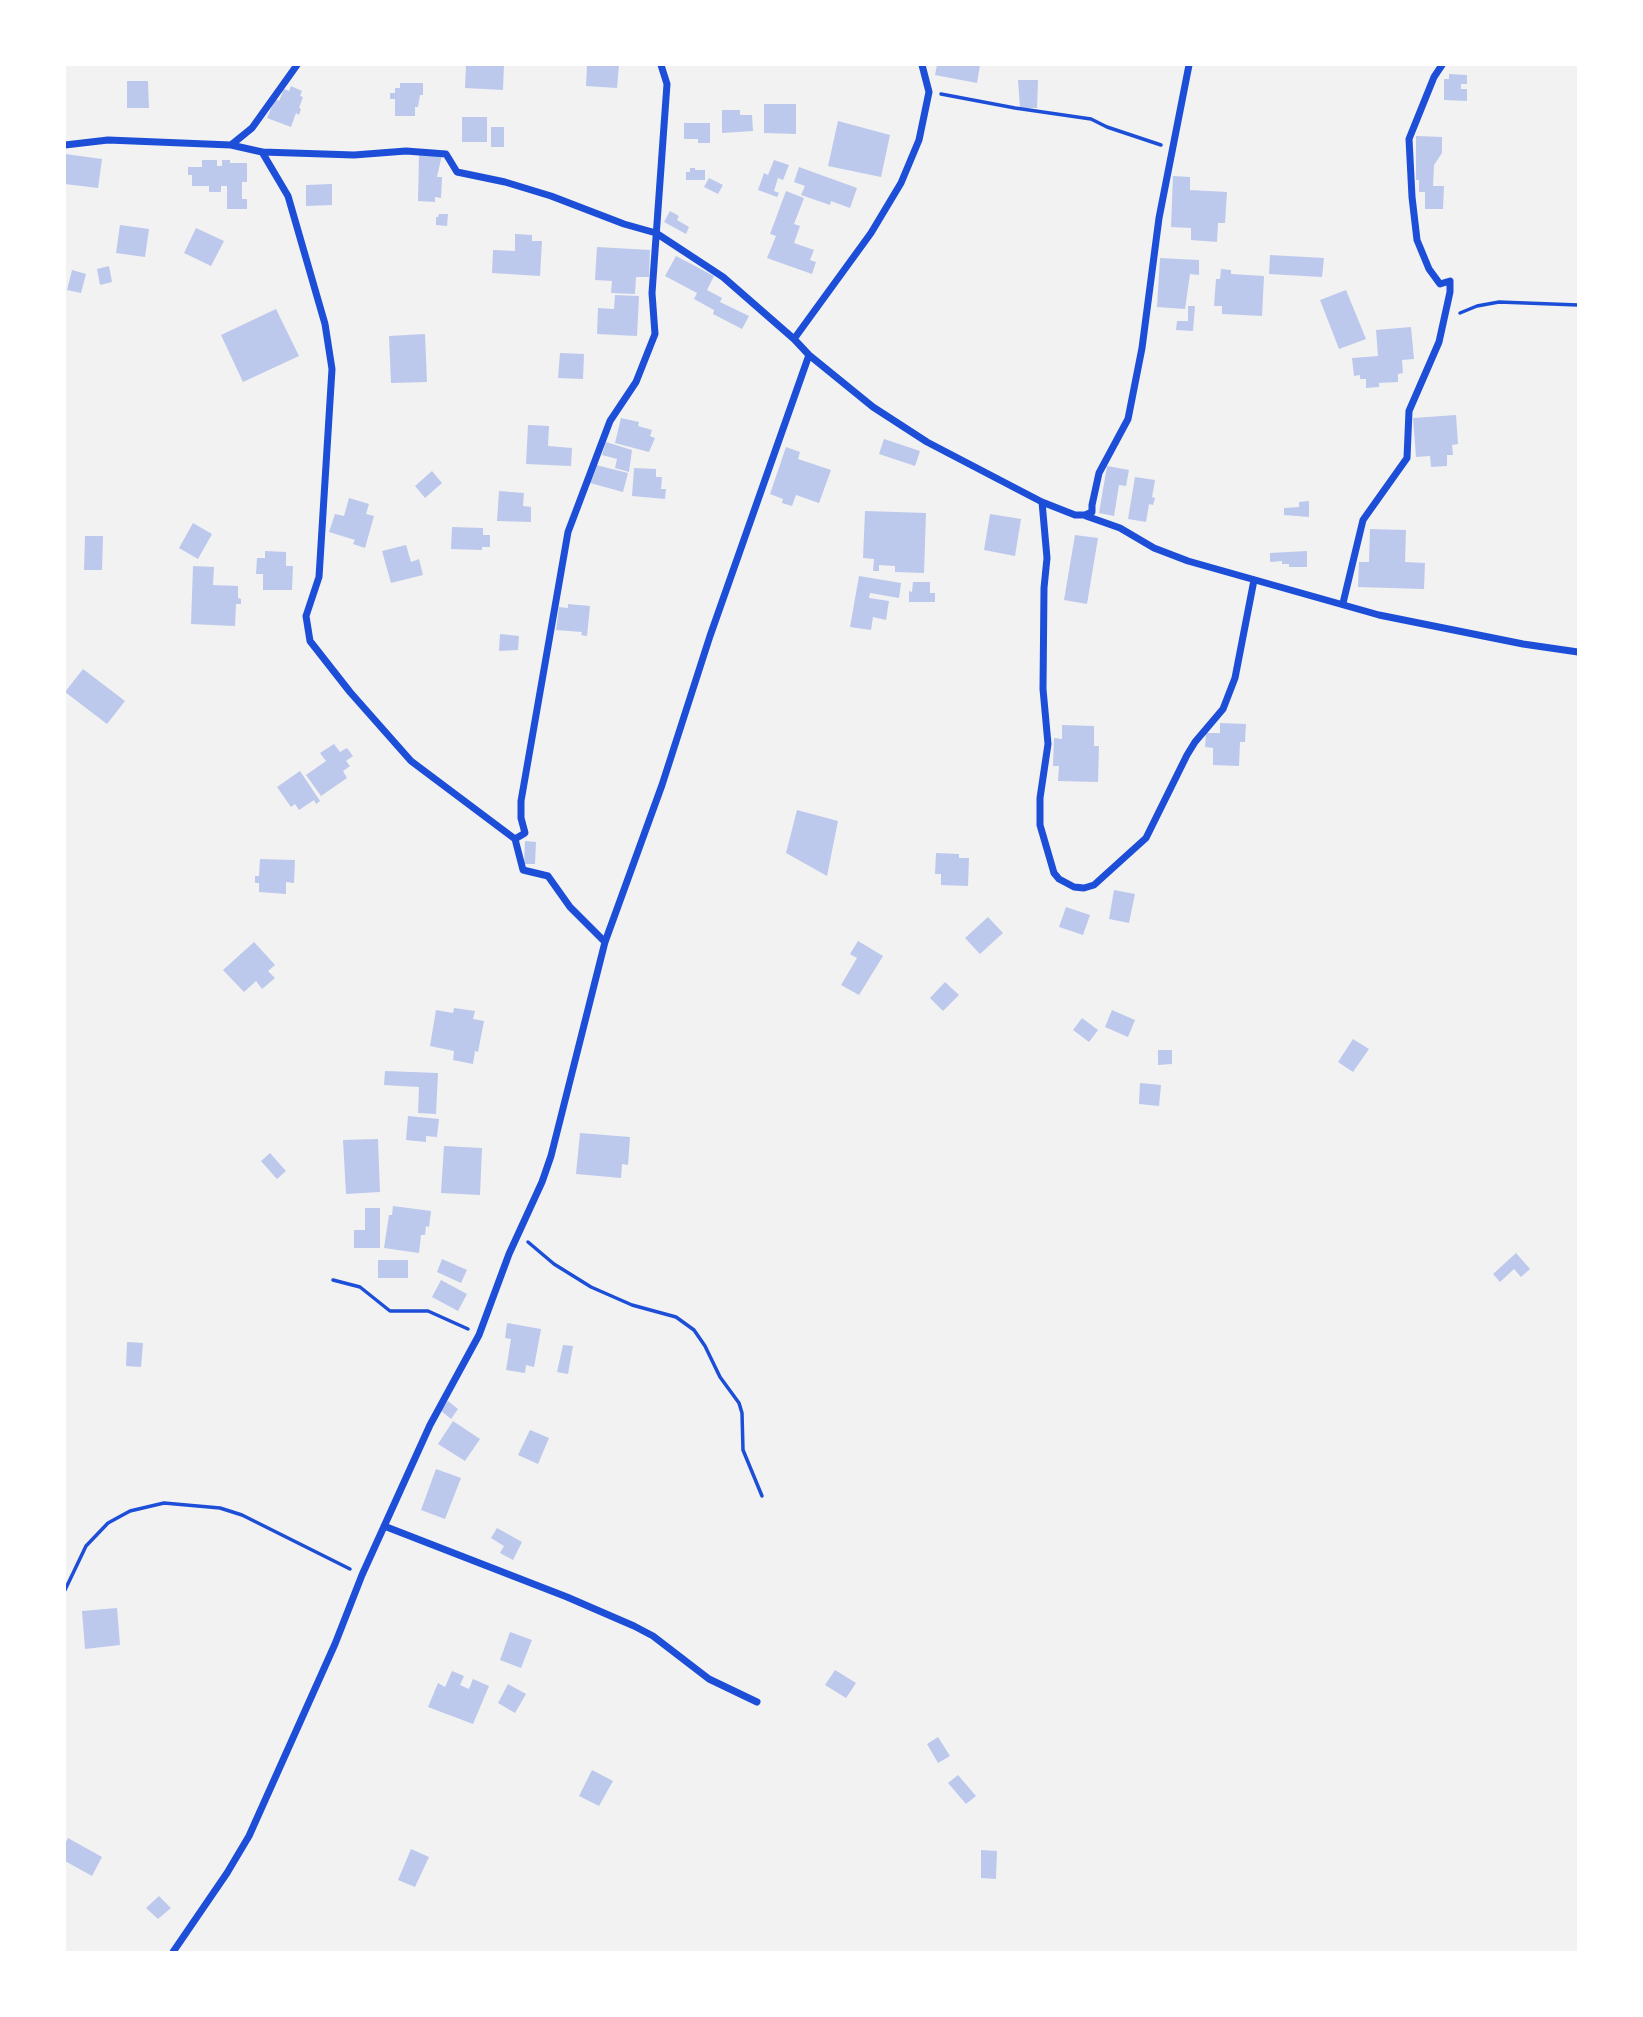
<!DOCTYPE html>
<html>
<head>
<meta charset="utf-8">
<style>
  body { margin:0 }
  #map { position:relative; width:1643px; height:2017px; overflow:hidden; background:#f2f2f2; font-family:"Open Sans",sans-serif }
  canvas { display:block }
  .frame { position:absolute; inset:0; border:66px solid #fff; pointer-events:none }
</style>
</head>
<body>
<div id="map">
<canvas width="1643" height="2017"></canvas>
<div class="frame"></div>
</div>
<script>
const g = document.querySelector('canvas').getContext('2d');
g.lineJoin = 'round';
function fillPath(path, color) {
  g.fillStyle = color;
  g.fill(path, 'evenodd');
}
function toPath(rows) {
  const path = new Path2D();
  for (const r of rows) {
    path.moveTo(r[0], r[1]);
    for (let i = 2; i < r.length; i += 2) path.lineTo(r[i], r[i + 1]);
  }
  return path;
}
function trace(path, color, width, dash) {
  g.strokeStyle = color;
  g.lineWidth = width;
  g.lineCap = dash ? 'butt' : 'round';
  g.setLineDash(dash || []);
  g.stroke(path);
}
fillPath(toPath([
  [466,65,504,65,503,90,465,88],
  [587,65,619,65,617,88,586,86],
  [937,65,980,65,977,83,935,75],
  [1449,74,1467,75,1467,84,1461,84,1461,89,1467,89,1467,101,1444,100,1444,79,1449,79],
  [1018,80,1038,80,1037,108,1020,108],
  [127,81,148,81,149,108,127,108],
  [400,83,423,83,423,95,420,95,418,107,415,107,415,116,395,116,395,99,390,99,390,93,395,93,395,88,400,88],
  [291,86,302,91,300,96,303,97,299,108,301,109,299,115,296,113,291,127,267,118,275,99,279,101,284,89,289,91],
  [764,104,796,104,796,134,764,133],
  [722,110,740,110,740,115,752,115,753,131,722,133],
  [462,117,487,117,487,142,462,142],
  [838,121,890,135,881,177,828,166],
  [684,123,710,123,710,143,698,143,698,139,684,139],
  [491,127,504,127,504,147,491,147],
  [1416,136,1442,137,1442,153,1434,165,1433,186,1444,186,1443,209,1425,209,1425,192,1419,192,1419,180,1416,180],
  [65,154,102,159,98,188,65,184],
  [419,154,442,155,437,177,442,177,441,198,435,197,435,202,418,201],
  [202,160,217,160,217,166,222,166,222,160,230,160,230,163,247,163,247,182,242,182,242,199,247,199,247,209,227,209,227,186,221,186,221,192,209,192,209,186,192,186,192,175,188,175,188,167,202,167],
  [774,160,789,165,783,180,778,178,774,191,779,193,777,197,758,190,764,173,768,175],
  [799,167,857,188,850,208,831,201,830,205,801,195,805,186,794,182],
  [690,168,695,168,695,170,705,170,705,180,686,180,686,172,690,172],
  [1173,176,1190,177,1190,190,1227,192,1225,223,1218,223,1217,242,1191,240,1191,228,1171,227],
  [709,178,723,185,718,194,704,187],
  [332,184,332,205,306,206,306,185],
  [786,191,804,198,794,224,800,226,794,243,814,250,810,260,816,262,812,274,767,258,776,236,770,234],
  [670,211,679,216,677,220,689,227,686,234,664,222],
  [439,214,448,214,447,226,436,225,436,217,438,217],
  [120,225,149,229,145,257,116,253],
  [196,228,224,241,211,266,184,253],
  [515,234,532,235,532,241,542,241,540,276,492,273,493,250,515,251],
  [597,247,650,250,649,277,636,277,635,294,611,293,612,281,595,280],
  [1270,255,1324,258,1322,277,1269,274],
  [676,256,714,276,707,290,722,298,720,302,749,316,742,329,713,314,714,310,694,299,697,293,665,276],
  [1160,258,1199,260,1199,275,1190,274,1185,309,1157,307],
  [109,266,112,282,100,285,97,269],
  [1221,269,1231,270,1231,274,1264,276,1262,316,1222,314,1222,306,1214,306,1216,279,1220,279],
  [72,270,86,274,81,293,67,290],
  [1346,290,1366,339,1339,349,1320,300],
  [615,295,639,296,637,336,597,334,598,308,614,309],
  [1188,306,1195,306,1193,331,1176,330,1177,321,1188,321],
  [276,309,299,356,243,382,221,335],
  [1411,327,1414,359,1402,360,1403,373,1398,374,1398,382,1379,383,1379,387,1366,388,1366,379,1360,379,1360,375,1354,376,1352,358,1378,356,1376,330],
  [425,334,427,382,391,383,389,336],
  [560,353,584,354,583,379,558,378],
  [1456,415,1458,444,1452,445,1453,455,1447,455,1447,466,1431,467,1430,456,1416,457,1413,418],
  [621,418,639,422,638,426,652,430,650,436,655,438,649,452,615,443],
  [528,425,549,426,548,446,572,448,571,466,526,464],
  [884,439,920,451,915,466,879,454],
  [606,442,632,450,629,472,615,468,617,459,602,455],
  [786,447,800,452,798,459,831,470,819,503,796,495,792,506,782,503,783,499,770,494],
  [596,465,628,473,623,492,590,483],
  [1107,466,1129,470,1126,486,1119,485,1114,516,1099,513],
  [634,468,656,469,656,477,662,477,661,489,666,489,665,499,632,496],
  [432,471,442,483,425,498,415,486],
  [1135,477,1155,480,1152,497,1155,498,1153,505,1149,504,1146,522,1128,519],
  [499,491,524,493,523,506,531,507,531,522,497,521],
  [349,498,369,504,366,514,374,516,365,548,353,544,355,540,329,532,335,514,344,516],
  [1309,501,1309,517,1284,515,1284,508,1299,507,1299,502],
  [865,511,926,513,924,573,895,572,895,566,879,565,879,571,873,571,874,559,863,558],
  [990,514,1021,519,1015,556,984,550],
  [193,523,212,534,198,559,179,548],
  [452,527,483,528,483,535,490,535,490,547,482,547,482,550,451,549],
  [1370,529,1406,530,1405,562,1425,563,1424,589,1358,587,1359,562,1369,562],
  [1075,535,1098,538,1087,604,1064,600],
  [85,536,103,536,102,570,84,570],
  [406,545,411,562,419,559,423,575,391,583,382,551],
  [265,551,286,552,286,566,293,566,292,590,263,590,263,574,256,574,257,558,265,558],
  [1307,551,1307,567,1289,567,1289,564,1282,564,1282,561,1270,562,1270,553],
  [193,566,214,567,213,585,238,586,238,598,241,599,241,604,236,604,235,626,191,624],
  [859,576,901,583,899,598,870,593,869,598,889,601,886,620,873,617,871,630,850,627],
  [913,582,930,582,930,593,935,593,935,602,909,602,909,591,912,592],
  [568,604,590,606,587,636,581,635,582,632,556,630,559,607,568,608],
  [500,634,519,636,518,650,499,651],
  [83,669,125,701,107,724,65,692],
  [1220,723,1246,724,1245,742,1240,742,1239,766,1213,765,1213,748,1205,747,1206,733,1220,733],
  [1062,725,1094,726,1094,746,1099,746,1098,782,1058,781,1059,766,1053,766,1054,738,1062,739],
  [334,744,340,752,347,748,353,756,346,761,350,766,343,771,347,778,321,796,306,775,326,761,320,753],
  [300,771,320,801,316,804,314,800,299,810,295,804,291,807,277,787],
  [797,810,838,821,827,876,786,853],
  [525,841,536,842,535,864,524,864],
  [936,853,959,854,959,858,969,858,968,886,941,885,941,874,935,874],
  [260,859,295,860,294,883,286,882,286,894,259,892,259,883,255,883,255,876,259,876],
  [1114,890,1135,894,1129,923,1109,919],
  [1066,907,1090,915,1083,935,1059,927],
  [988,917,1003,933,980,954,965,938],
  [858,941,883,956,859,995,841,985,857,958,850,954],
  [254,942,275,965,268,971,275,978,262,989,256,981,244,992,223,970],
  [945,982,959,995,943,1011,930,998],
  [454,1008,475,1011,473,1019,484,1021,478,1052,475,1051,473,1064,453,1060,454,1051,430,1046,436,1010,453,1013],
  [1112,1010,1135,1020,1128,1037,1105,1027],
  [1082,1018,1098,1030,1089,1042,1073,1030],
  [1353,1039,1369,1049,1353,1072,1338,1062],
  [1158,1050,1172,1050,1172,1064,1158,1065],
  [385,1071,438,1073,436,1114,418,1113,419,1087,384,1085],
  [1140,1083,1161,1085,1159,1106,1139,1104],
  [408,1116,439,1119,437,1137,426,1136,426,1142,406,1140],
  [580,1133,630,1137,628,1165,622,1164,621,1178,576,1174],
  [378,1139,380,1192,346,1194,343,1140],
  [444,1146,482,1148,480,1195,441,1193],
  [270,1153,286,1171,277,1179,261,1161],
  [393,1206,431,1211,429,1227,426,1226,425,1235,421,1235,419,1253,384,1248,389,1215,392,1215],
  [365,1208,380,1208,380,1248,354,1248,354,1230,365,1230],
  [1516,1253,1530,1269,1521,1277,1514,1269,1500,1282,1493,1274],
  [442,1259,467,1270,461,1283,437,1272],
  [378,1260,408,1260,408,1278,378,1278],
  [441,1280,467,1294,458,1311,432,1297],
  [507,1323,541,1329,534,1367,526,1365,525,1373,506,1370,511,1339,505,1338],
  [127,1342,143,1343,141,1367,126,1366],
  [563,1345,573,1346,568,1374,557,1372],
  [448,1401,458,1409,451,1419,440,1410],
  [453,1421,480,1439,465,1461,438,1444],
  [530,1430,549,1438,538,1464,518,1455],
  [436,1469,461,1478,445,1519,421,1510],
  [497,1528,522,1542,513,1560,500,1553,504,1546,491,1538],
  [117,1608,120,1645,85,1649,82,1611],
  [510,1632,532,1640,521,1668,500,1660],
  [835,1670,856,1683,846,1698,825,1685],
  [452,1671,464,1676,460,1685,469,1689,473,1679,489,1686,473,1724,428,1707,438,1683,445,1687],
  [508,1684,526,1694,515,1713,498,1703],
  [938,1737,950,1756,938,1763,927,1744],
  [592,1770,613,1781,599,1806,579,1796],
  [958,1775,976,1796,966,1804,948,1783],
  [68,1838,102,1857,92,1876,65,1861,65,1844],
  [411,1849,429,1857,415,1887,398,1880],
  [981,1850,997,1851,996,1879,981,1878],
  [159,1896,171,1908,158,1919,146,1908]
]), '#bdc9ec');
trace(toPath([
  [941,94,1015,108,1091,119,1107,127,1161,145],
  [1460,313,1477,306,1499,302,1578,305],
  [528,1242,554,1264,591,1287,632,1305,676,1317,694,1330,705,1346,720,1377,739,1403,742,1413,743,1450,762,1496],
  [333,1280,360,1287,390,1311,428,1311,468,1329],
  [65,1590,86,1546,108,1523,130,1511,164,1503,220,1508,242,1515,350,1569]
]), '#1d4ed8', 3.5);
trace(toPath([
  [65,145,108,140,231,145,252,128,297,65],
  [231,145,262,152,354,155,406,151,446,154,457,172,505,182,551,196,624,224,656,233,723,277,794,339,809,355,873,407,927,442,1042,502,1075,515,1085,515,1092,512,1092,505,1099,473,1128,419,1142,348,1159,218,1189,65],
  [262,152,288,196,325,324,332,369,319,577,306,616,310,641,350,692,411,761,515,839],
  [794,339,871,233,901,183,919,140,929,92,922,65],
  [1042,502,1047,558,1044,588,1043,689,1048,744,1040,798,1040,825,1054,873,1059,879,1074,887,1084,888,1094,885,1146,838,1187,755,1195,742,1223,709,1235,678,1254,580],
  [1086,516,1120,528,1154,548,1188,561,1379,615,1523,644,1578,652],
  [1343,603,1363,520,1407,458,1409,411,1439,342,1450,292,1450,281,1440,284,1429,269,1417,240,1412,197,1409,139,1434,77,1442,65],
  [605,942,570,907,548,876,523,870,515,839,525,833,521,818,521,801,568,532,610,421,636,382,655,334,652,293,667,84,661,65],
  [384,1526,567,1597,634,1626,653,1636,709,1679,757,1702],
  [173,1952,227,1873,249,1836,335,1644,362,1575,430,1425,479,1335,509,1254,542,1182,551,1156,605,942,662,785,710,636,809,355]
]), '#1d4ed8', 7);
</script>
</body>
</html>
